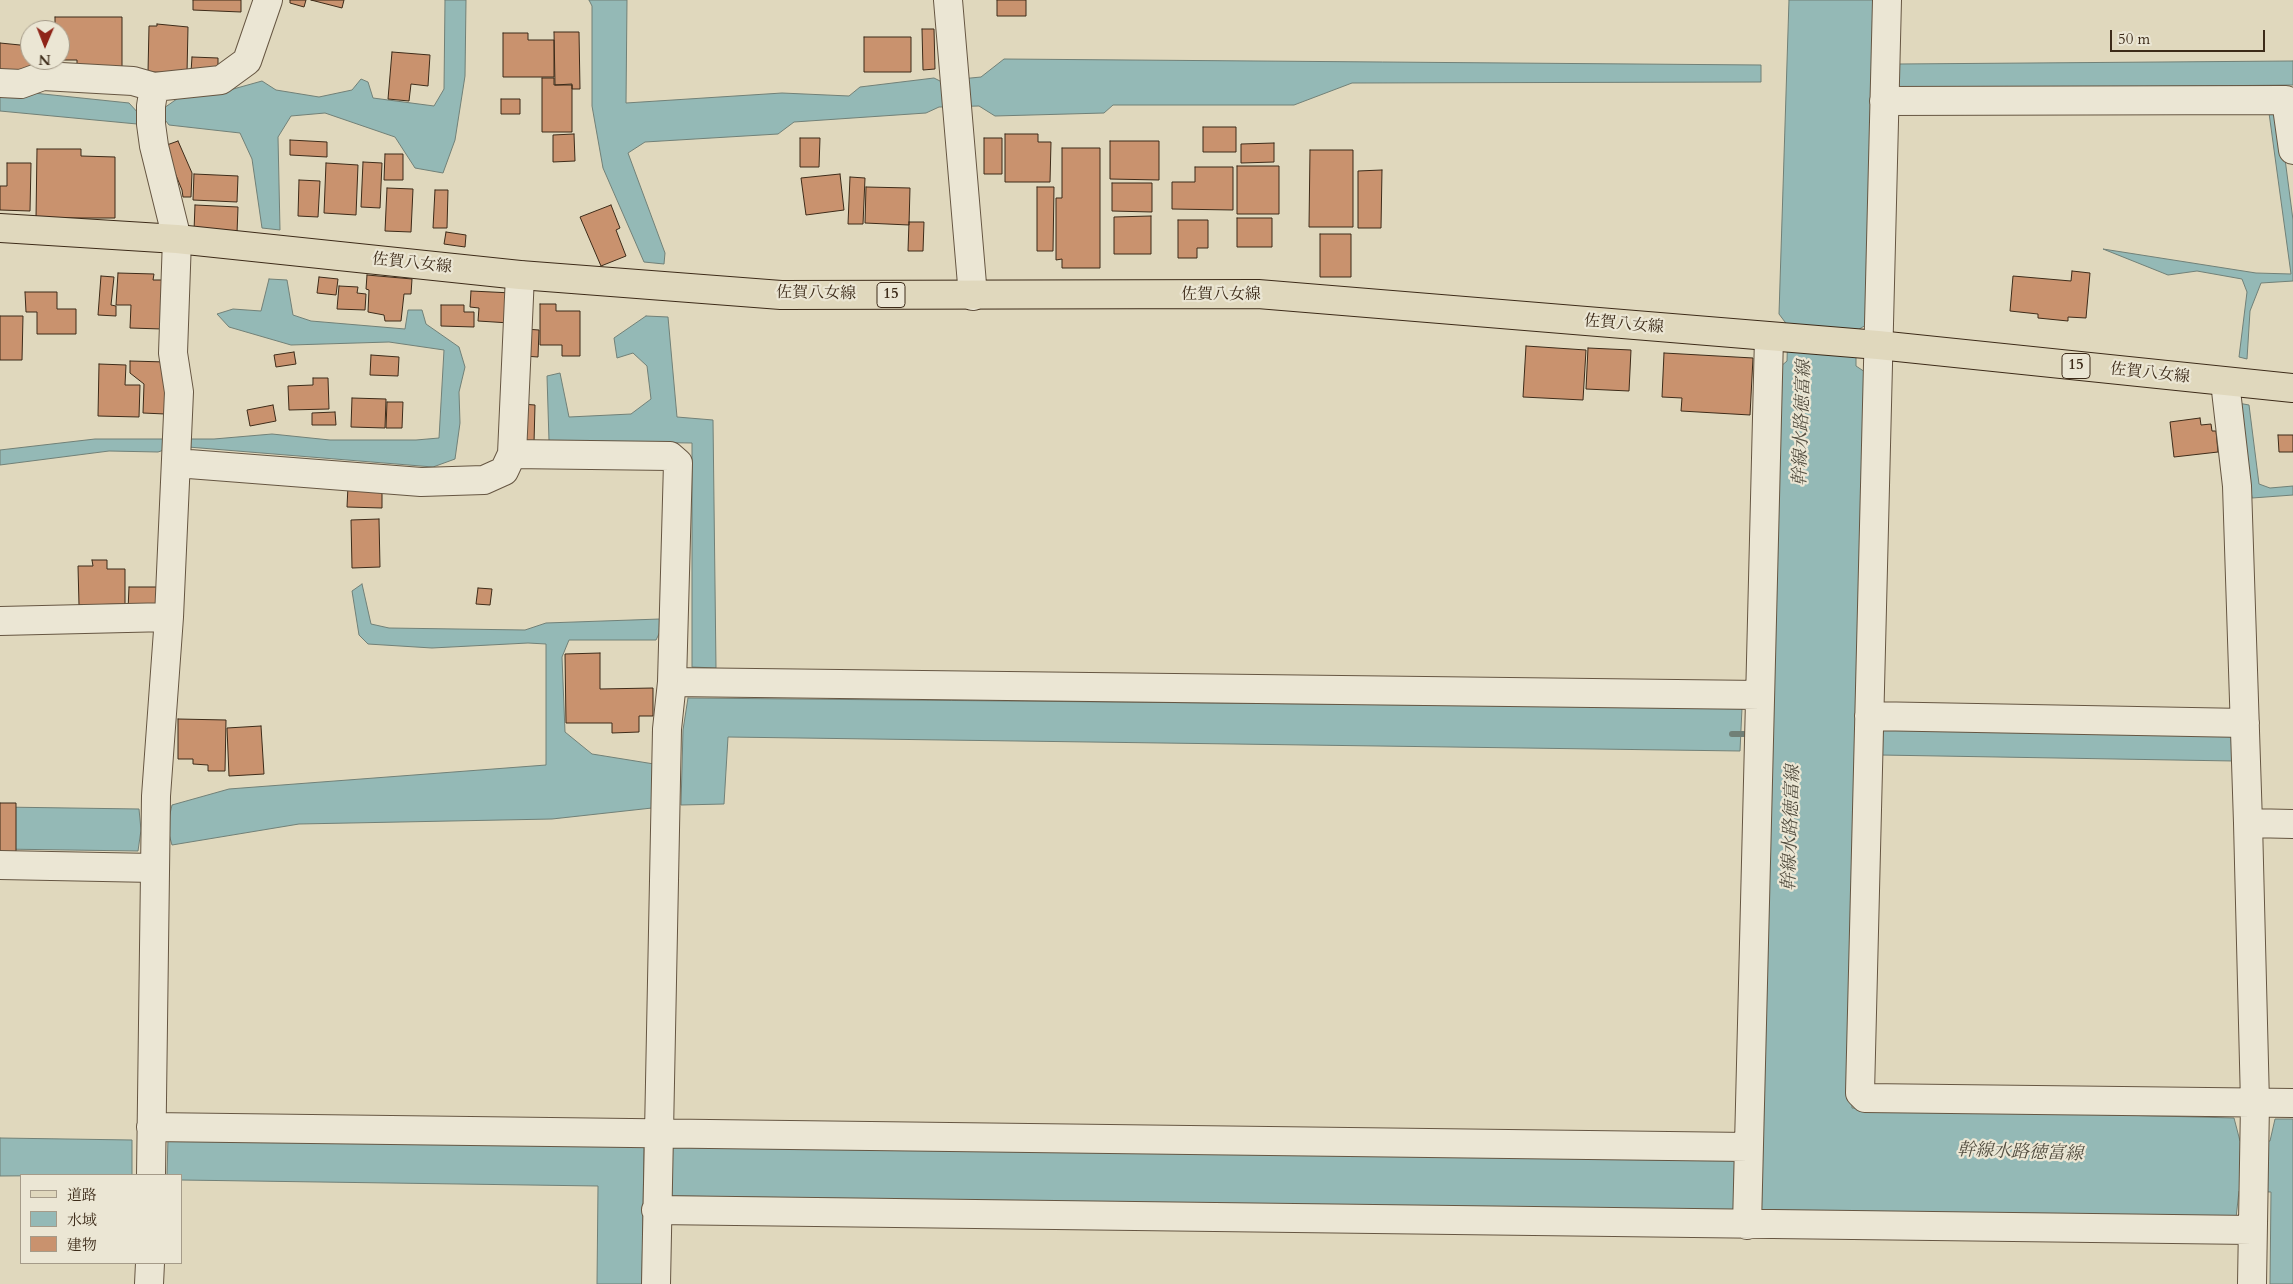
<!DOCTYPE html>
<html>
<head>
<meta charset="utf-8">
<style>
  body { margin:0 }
  #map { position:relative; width:2293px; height:1284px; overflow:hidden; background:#e0d8bd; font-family:Cardo,"Noto Serif JP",serif }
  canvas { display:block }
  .legend { position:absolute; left:20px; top:1174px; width:162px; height:90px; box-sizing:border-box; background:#ebe6d4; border:1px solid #a59b89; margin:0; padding:6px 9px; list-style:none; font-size:15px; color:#3d2b19 }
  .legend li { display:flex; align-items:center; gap:10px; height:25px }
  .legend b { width:25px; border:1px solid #a59b89 }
  .north { position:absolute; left:20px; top:20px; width:50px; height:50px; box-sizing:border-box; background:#ebe6d4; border:1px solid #a59b89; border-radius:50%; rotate:181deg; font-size:14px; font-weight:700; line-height:20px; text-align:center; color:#3d2b19 }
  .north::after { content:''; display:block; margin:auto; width:18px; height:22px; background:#8f2418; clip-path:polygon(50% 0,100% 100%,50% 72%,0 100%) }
  .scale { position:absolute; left:2110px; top:30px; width:155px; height:22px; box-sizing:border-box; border:2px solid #3d2b19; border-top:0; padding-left:6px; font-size:15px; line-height:18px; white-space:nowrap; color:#3d2b19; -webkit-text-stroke:4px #ebe6d4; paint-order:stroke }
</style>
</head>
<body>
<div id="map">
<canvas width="2293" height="1284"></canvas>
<ul class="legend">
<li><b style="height:6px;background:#e0d8bd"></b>道路</li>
<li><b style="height:14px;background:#94b9b6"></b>水域</li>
<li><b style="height:14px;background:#c9926e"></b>建物</li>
</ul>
<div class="north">N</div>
<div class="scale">50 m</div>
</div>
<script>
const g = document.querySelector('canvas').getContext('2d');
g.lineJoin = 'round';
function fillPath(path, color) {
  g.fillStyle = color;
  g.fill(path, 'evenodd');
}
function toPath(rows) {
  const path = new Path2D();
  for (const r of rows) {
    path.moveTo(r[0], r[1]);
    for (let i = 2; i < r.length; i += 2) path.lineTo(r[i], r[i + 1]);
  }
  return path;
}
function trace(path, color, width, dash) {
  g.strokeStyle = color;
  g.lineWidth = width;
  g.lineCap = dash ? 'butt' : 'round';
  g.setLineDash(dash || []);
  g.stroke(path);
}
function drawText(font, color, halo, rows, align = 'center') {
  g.font = font + ' Cardo,"Noto Serif JP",serif';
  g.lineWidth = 4.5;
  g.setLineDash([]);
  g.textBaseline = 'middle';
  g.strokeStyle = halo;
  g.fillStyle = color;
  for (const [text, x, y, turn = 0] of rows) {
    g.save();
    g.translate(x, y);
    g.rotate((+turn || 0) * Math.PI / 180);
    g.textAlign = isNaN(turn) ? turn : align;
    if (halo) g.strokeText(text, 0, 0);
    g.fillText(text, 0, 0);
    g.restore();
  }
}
const water = toPath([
  [445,0,466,0,465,76,455,140,443,173,415,168,395,137,325,113,291,116,278,137,280,230,262,228,252,159,240,133,169,125,162,116,164,108,184,94,219,93,262,81,276,90,319,97,352,90,361,79,368,82,373,98,434,106,444,89,445,0],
  [589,0,627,0,626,103,782,93,849,96,860,87,934,78,940,81,981,77,1004,59,1761,65,1761,82,1352,83,1294,105,1113,105,1104,113,995,116,979,106,939,107,926,113,794,122,778,134,645,142,628,153,665,253,664,264,644,262,603,168,592,106,592,6,589,0],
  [1789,0,1874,0,1871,322,1856,331,1856,366,1868,374,1852,1108,2234,1118,2240,1141,2270,1141,2275,1119,2293,1119,2293,1284,2270,1284,2271,1192,2239,1191,2236,1218,1760,1210,1780,367,1787,361,1788,326,1779,314,1789,0],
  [2293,61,2293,85,1898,89,1899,64,2293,61],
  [24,92,129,103,140,115,137,124,0,111,0,94,24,92],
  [2269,113,2279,113,2293,220,2293,281,2261,283,2250,311,2247,359,2239,357,2247,292,2242,279,2197,271,2168,275,2103,249,2256,273,2291,274,2269,113],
  [269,279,287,280,293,315,311,321,405,329,408,310,422,310,426,324,459,347,465,367,459,392,460,423,455,459,433,467,176,446,158,452,109,451,0,465,0,450,95,439,214,439,272,434,330,440,416,440,439,438,444,350,389,342,291,345,229,327,217,314,233,309,261,311,269,279],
  [646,316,668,317,677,417,713,420,716,668,692,667,692,443,549,441,547,376,560,373,569,417,631,414,651,399,647,366,633,353,617,358,614,338,646,316],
  [2238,403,2249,405,2259,484,2270,488,2293,486,2293,495,2252,498,2238,403],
  [362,584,371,624,389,628,525,630,546,623,660,619,661,630,656,640,569,640,562,657,565,732,592,754,654,764,652,808,552,819,299,824,172,845,167,827,172,805,229,789,546,765,546,644,528,643,432,648,368,644,359,635,352,591,362,584],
  [688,698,1742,708,1740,751,728,737,724,804,681,805,683,730,688,698],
  [1881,729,2234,735,2233,761,1880,755,1881,729],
  [0,807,139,809,141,830,138,851,0,849,0,807],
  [0,1138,132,1140,132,1175,0,1176,0,1138],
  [168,1139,644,1145,642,1284,597,1284,598,1186,181,1180,181,1175,167,1175,168,1139],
  [672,1144,1736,1159,1735,1211,671,1196,672,1144]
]);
fillPath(water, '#94b9b6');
trace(water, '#718077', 1);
trace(toPath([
  [1732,734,1744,734]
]), '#718077', 6);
const building = toPath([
  [193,0,241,0,241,12,193,10,193,0],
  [290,0,306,0,304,7,290,3,290,0],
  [311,0,344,0,342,8,311,0],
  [997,0,1026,0,1026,16,997,16,997,0],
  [55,17,122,17,122,73,77,73,77,60,55,60,60,60,60,30,55,30,55,17],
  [157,24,188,27,187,73,148,72,149,26,157,26,157,24],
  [922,29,934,29,935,69,923,70,922,29],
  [554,32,579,32,580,89,572,89,572,84,555,85,554,32],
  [503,33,528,33,528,40,554,40,554,77,503,77,503,33],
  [864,37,911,37,911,72,864,72,864,37],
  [0,43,30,46,30,60,32,60,31,75,0,72,0,43],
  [392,52,430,55,428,86,411,84,409,101,388,99,392,52],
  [192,57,218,58,218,73,191,72,192,57],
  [542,78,554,78,554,85,572,85,572,132,542,132,542,78],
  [501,99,520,99,520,114,501,114,501,99],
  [1203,127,1236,127,1236,152,1203,152,1203,127],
  [574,134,575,161,553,162,553,135,574,134],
  [1005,134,1038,134,1038,142,1051,142,1050,182,1005,182,1005,134],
  [800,138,820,138,819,167,800,167,800,138],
  [984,138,1002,138,1002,174,984,174,984,138],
  [290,140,327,142,327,157,290,155,290,140],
  [178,141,192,173,191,197,183,197,182,190,164,146,178,141],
  [1110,141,1159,141,1159,180,1110,179,1110,141],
  [1274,143,1274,162,1241,163,1241,144,1274,143],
  [1062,148,1100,148,1100,268,1062,268,1062,259,1056,260,1056,198,1062,198,1062,148],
  [37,149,81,149,81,156,115,157,115,218,36,218,37,149],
  [1310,150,1353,150,1353,227,1309,227,1310,150],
  [385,154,403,154,403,180,384,180,385,154],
  [363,162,382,163,380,208,361,207,363,162],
  [7,163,31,163,30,211,0,210,0,186,7,186,7,163],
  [326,163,358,165,356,215,324,213,326,163],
  [1237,166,1279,166,1279,214,1237,214,1237,166],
  [1195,167,1233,167,1233,210,1172,209,1172,182,1195,182,1195,167],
  [1382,170,1381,228,1358,228,1358,171,1382,170],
  [194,174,238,176,237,202,193,200,194,174],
  [840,174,844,210,806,215,801,178,840,174],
  [850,177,865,178,863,224,848,224,850,177],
  [299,180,320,181,318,217,298,216,299,180],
  [1112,183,1152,183,1152,212,1112,211,1112,183],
  [866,187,910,188,909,225,865,223,866,187],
  [1037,187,1054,187,1053,251,1037,251,1037,187],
  [387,188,413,189,411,232,385,231,387,188],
  [435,190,448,190,447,228,433,228,435,190],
  [195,205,238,207,237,233,194,231,195,205],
  [611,205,620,228,616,230,626,256,601,266,580,217,611,205],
  [1151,216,1151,254,1114,254,1114,217,1151,216],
  [1237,218,1272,218,1272,247,1237,247,1237,218],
  [1178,220,1208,220,1208,248,1197,248,1197,258,1178,258,1178,220],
  [909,222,924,222,923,251,908,251,909,222],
  [446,232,466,235,465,247,444,244,446,232],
  [1320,234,1351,234,1351,277,1320,277,1320,234],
  [2072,271,2090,273,2086,318,2068,317,2068,321,2038,318,2038,314,2010,311,2013,276,2071,281,2072,271],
  [118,273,154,274,153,280,164,280,162,329,130,328,131,305,116,305,118,273],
  [367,275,412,279,411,294,404,294,401,321,385,321,384,315,368,312,369,290,366,289,367,275],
  [101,276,114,277,111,305,116,306,116,316,98,315,101,276],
  [319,277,338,279,336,295,317,293,319,277],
  [339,286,358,287,357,293,366,294,365,310,337,309,339,286],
  [471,291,512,293,510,323,478,321,479,308,470,307,471,291],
  [25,292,57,292,57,309,76,309,76,334,37,334,37,312,26,312,25,292],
  [540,304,556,304,556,311,580,311,580,356,562,356,562,345,540,345,540,304],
  [441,305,464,305,464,312,474,312,474,327,441,326,441,305],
  [0,316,23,316,22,360,0,360,0,316],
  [525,329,539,330,538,357,524,356,525,329],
  [1526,346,1586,350,1583,400,1523,397,1526,346],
  [1588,348,1631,350,1629,391,1586,389,1588,348],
  [294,352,296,364,276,367,274,355,294,352],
  [1664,353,1753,358,1750,415,1681,411,1682,398,1662,397,1664,353],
  [371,355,399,357,398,376,370,375,371,355],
  [130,361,166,362,165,414,143,413,144,384,130,373,130,361],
  [99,364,126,365,125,385,140,385,139,417,98,416,99,364],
  [313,378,328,378,329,409,289,410,288,386,313,385,313,378],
  [352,398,386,399,385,428,351,427,352,398],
  [387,402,403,402,402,428,386,428,387,402],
  [521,404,535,405,534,443,519,442,521,404],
  [273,405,276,421,250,426,247,410,273,405],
  [335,412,336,425,312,425,312,413,335,412],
  [2200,418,2201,425,2211,424,2212,431,2216,431,2218,452,2174,457,2170,422,2200,418],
  [2278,435,2293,435,2293,452,2279,452,2278,435],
  [348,486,382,488,382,508,347,507,348,486],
  [379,519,380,567,352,568,351,520,379,519],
  [92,560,107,560,107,569,125,569,125,604,79,605,78,566,93,566,92,560],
  [129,587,158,587,158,610,128,610,129,587],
  [478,588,492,589,490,605,476,604,478,588],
  [600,653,600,689,653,688,653,716,639,716,639,732,612,733,612,723,566,723,565,654,600,653],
  [178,719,226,720,225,771,208,771,208,765,193,764,193,759,178,759,178,719],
  [261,726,264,774,229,776,227,728,261,726],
  [0,803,16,803,16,853,0,853,0,803]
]);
fillPath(building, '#c9926e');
trace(building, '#3d2b19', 1);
const minor = toPath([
  [948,0,973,296],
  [1887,0,1860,1093,1865,1098,2293,1103],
  [0,83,21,84,43,76,133,81,154,87],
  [1884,101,2286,100,2293,150],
  [2225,382,2237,486,2248,823,2255,1103,2252,1284],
  [512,454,520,275],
  [176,463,421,482,484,480,504,471,512,454,670,456,678,463,672,682,667,729,656,1284],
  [0,621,169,617],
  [672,682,1760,695],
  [1869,716,2245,723],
  [2248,823,2293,824],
  [0,865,154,868],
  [151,1127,1748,1147],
  [151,1175,156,796,169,617,179,392,173,353,177,239,154,146,151,124,151,106,154,87,221,80,247,61,268,0],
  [656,1210,2252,1230],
  [1747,1225,1769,337],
  [149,1284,150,1263]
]);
const major = toPath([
  [0,228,177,239,520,275,781,295,1258,294,1878,345,2293,388]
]);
trace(minor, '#665642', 30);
trace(major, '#3d2b19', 30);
trace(minor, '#ebe6d4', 28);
trace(major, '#e0d8bd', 28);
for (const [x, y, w] of [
  [891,295,28],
  [2076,366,28]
]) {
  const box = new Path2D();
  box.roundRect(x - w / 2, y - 12.5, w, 25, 4);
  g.fillStyle = '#ebe6d4';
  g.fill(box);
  trace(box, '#3d2b19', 1);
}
drawText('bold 15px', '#3d2b19', null, [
  ["15",891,295],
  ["15",2076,366]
]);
drawText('16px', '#3d2b19', '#ebe6d4', [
  ["佐賀八女線",412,264,6],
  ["佐賀八女線",816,294,1],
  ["佐賀八女線",1221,295],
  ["佐賀八女線",1624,325,5],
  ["佐賀八女線",2150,374,6]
]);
drawText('italic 18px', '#534e40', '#ebe6d4', [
  ["幹線水路徳富線",1803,423,-88],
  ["幹線水路徳富線",1792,828,-88],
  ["幹線水路徳富線",2020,1153,2]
]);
</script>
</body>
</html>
